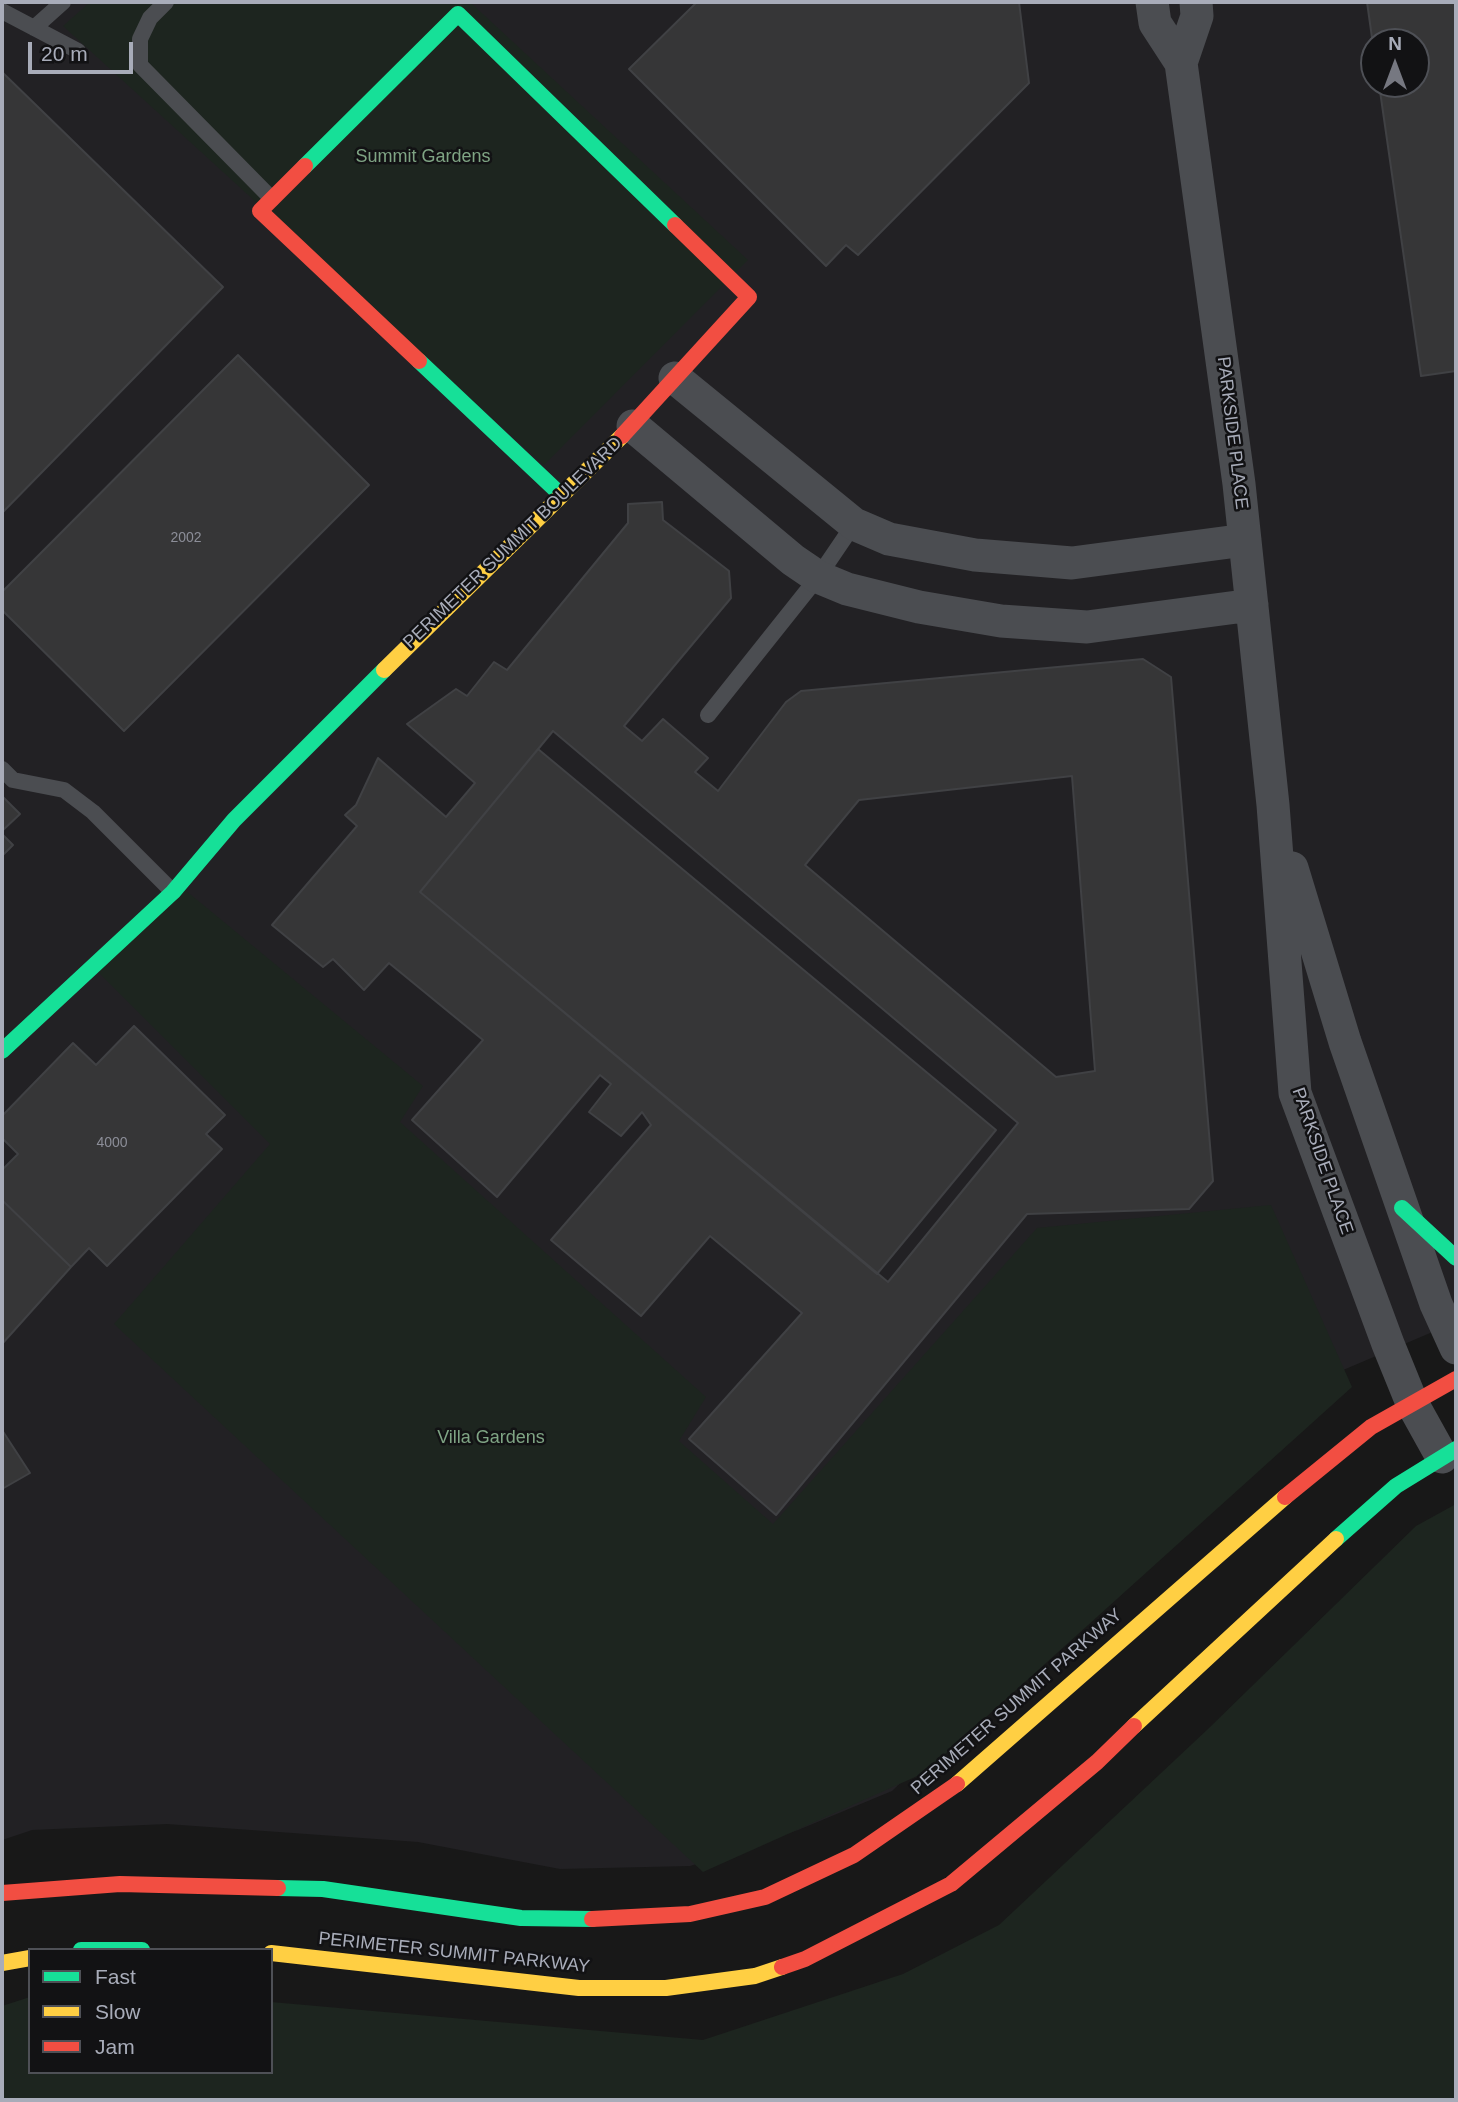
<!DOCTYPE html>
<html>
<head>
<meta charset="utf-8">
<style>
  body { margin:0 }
  #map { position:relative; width:1458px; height:2102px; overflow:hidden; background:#181818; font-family:Helvetica,sans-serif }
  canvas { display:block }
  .frame { position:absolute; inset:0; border:4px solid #a8acb9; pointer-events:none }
  .legend { position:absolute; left:28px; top:1948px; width:245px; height:126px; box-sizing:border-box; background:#121214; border:2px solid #4e5056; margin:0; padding:9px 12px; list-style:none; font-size:21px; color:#a8acb9 }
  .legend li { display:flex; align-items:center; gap:14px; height:35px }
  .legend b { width:35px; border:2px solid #4e5056 }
  .north { position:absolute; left:1360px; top:28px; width:70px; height:70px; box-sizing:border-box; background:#121214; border:2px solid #4e5056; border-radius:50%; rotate:0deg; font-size:19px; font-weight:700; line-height:28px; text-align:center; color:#a8acb9 }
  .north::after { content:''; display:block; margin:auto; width:24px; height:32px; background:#767881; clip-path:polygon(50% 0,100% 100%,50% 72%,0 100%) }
  .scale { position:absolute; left:28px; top:42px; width:105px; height:32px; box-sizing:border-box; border:4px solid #a8acb9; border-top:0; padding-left:9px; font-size:21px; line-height:24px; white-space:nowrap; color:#a8acb9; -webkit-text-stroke:5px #121214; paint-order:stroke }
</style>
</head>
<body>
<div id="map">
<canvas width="1458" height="2102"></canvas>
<div class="frame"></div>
<ul class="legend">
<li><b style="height:9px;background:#16e098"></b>Fast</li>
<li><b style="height:9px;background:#ffcf43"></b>Slow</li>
<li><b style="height:9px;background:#f24e42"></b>Jam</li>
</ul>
<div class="north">N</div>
<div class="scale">20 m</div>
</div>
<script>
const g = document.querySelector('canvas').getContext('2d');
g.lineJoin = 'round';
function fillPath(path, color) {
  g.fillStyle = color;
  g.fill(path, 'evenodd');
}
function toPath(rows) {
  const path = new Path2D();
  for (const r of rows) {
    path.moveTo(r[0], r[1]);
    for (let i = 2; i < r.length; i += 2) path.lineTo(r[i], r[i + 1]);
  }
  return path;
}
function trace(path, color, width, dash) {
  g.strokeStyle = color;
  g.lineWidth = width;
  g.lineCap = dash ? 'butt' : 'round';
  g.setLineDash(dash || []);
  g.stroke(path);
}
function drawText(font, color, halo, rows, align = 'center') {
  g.font = font + ' Helvetica,sans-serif';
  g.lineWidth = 5;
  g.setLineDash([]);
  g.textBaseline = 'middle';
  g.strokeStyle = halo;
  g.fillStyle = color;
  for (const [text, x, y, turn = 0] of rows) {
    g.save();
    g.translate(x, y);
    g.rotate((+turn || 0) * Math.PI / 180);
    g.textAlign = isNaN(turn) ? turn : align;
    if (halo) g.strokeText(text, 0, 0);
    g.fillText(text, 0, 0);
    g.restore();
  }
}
fillPath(toPath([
  [2,2,1456,2,1456,1322,1315,1382,892,1791,798,1830,690,1866,560,1869,418,1842,167,1824,32,1830,2,1840],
  [1374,42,1416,42,1416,84,1374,84]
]), '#222124');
fillPath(toPath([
  [90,2,470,2,748,260,544,465,63,26],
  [173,880,423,1086,400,1122,706,1397,679,1441,773,1524,1037,1228,1271,1205,1352,1387,924,1773,703,1872,114,1324,270,1144,89,963],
  [1456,1504,1456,2100,2,2100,2,2006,30,1997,30,2072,271,2072,271,2002,703,2040,903,1974,999,1925,1208,1729,1416,1526]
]), '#1d251f');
const building = toPath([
  [697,2,1019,2,1029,83,858,255,846,245,826,266,629,69,697,2],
  [1367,2,1456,2,1456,371,1421,376,1379,84,1416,84,1416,42,1374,42,1374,52,1367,2],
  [2,72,223,287,2,513,2,72],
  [238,355,369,485,124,731,2,610,2,592,238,355],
  [662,502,663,520,729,571,731,598,624,726,642,741,663,719,708,758,695,772,718,791,786,702,801,691,1143,659,1171,677,1213,1181,1189,1209,1027,1214,776,1515,689,1439,802,1313,710,1236,641,1316,551,1240,651,1125,642,1112,621,1136,589,1112,611,1084,600,1075,497,1197,412,1120,483,1040,389,963,364,990,333,959,323,967,272,925,357,826,345,815,356,805,378,758,446,817,475,783,407,724,456,689,467,696,494,662,507,670,628,523,628,504,662,502],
  [553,731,1018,1123,888,1282,420,892,553,731],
  [1072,776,1095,1071,1056,1077,805,865,859,800,1072,776],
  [538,749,996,1130,877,1274,420,892,538,749],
  [2,796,20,814,2,831,2,796],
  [2,834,13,845,2,856,2,834],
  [134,1026,225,1115,206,1134,222,1149,107,1266,89,1248,71,1267,2,1200,2,1170,18,1154,2,1138,2,1116,73,1043,96,1065,134,1026],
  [2,1200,71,1267,2,1344,2,1200],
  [2,1430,30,1473,2,1489,2,1430]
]);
fillPath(building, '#363637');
trace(building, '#404144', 2);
trace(toPath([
  [166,2,150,18,140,39,140,65,272,199],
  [2,11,78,51],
  [34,28,63,2],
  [708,715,818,577,854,524],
  [2,769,13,780,64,790,93,812,173,892]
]), '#4b4d51', 16);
trace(toPath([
  [1152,2,1155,23,1181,63,1239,484,1273,805,1295,1093,1388,1344,1412,1403,1442,1457],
  [1181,63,1197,16,1196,2],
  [675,378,854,524,889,539,975,555,1072,563,1245,540],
  [633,426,793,560,818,577,847,589,919,607,1001,621,1087,627,1252,605],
  [1292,868,1345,1042,1436,1304,1456,1348]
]), '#4b4d51', 33);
trace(toPath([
  [305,166,458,14,675,225],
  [419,361,560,494],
  [2,1051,173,892,234,820,384,670],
  [1402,1208,1456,1258],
  [1336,1539,1396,1486,1456,1449],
  [278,1888,323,1889,521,1918,592,1919],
  [81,1950,142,1950]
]), '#16e098', 16);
trace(toPath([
  [384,670,622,436],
  [1134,1726,1336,1539],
  [957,1784,1285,1497],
  [271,1953,579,1988,666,1988,755,1976,782,1967],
  [2,1963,30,1958]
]), '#ffcf43', 16);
trace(toPath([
  [305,166,260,211,419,361],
  [622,436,749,297,675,225],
  [1285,1497,1371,1427,1456,1379],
  [2,1893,120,1884,278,1888],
  [592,1919,690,1914,765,1897,854,1855,957,1784],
  [782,1967,805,1959,951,1884,1097,1762,1134,1726]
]), '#f24e42', 16);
drawText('14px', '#8c8e98', null, [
  ["2002",186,538],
  ["4000",112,1143]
]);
drawText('18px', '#7fa484', '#121214', [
  ["Summit Gardens",423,157],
  ["Villa Gardens",491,1438]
]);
drawText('18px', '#a8acb9', '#121214', [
  ["PARKSIDE PLACE",1232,433,83],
  ["PERIMETER SUMMIT BOULEVARD",513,543,-44],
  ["PARKSIDE PLACE",1322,1161,71],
  ["PERIMETER SUMMIT PARKWAY",1017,1702,-41],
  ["PERIMETER SUMMIT PARKWAY",454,1953,6]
]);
</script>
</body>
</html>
